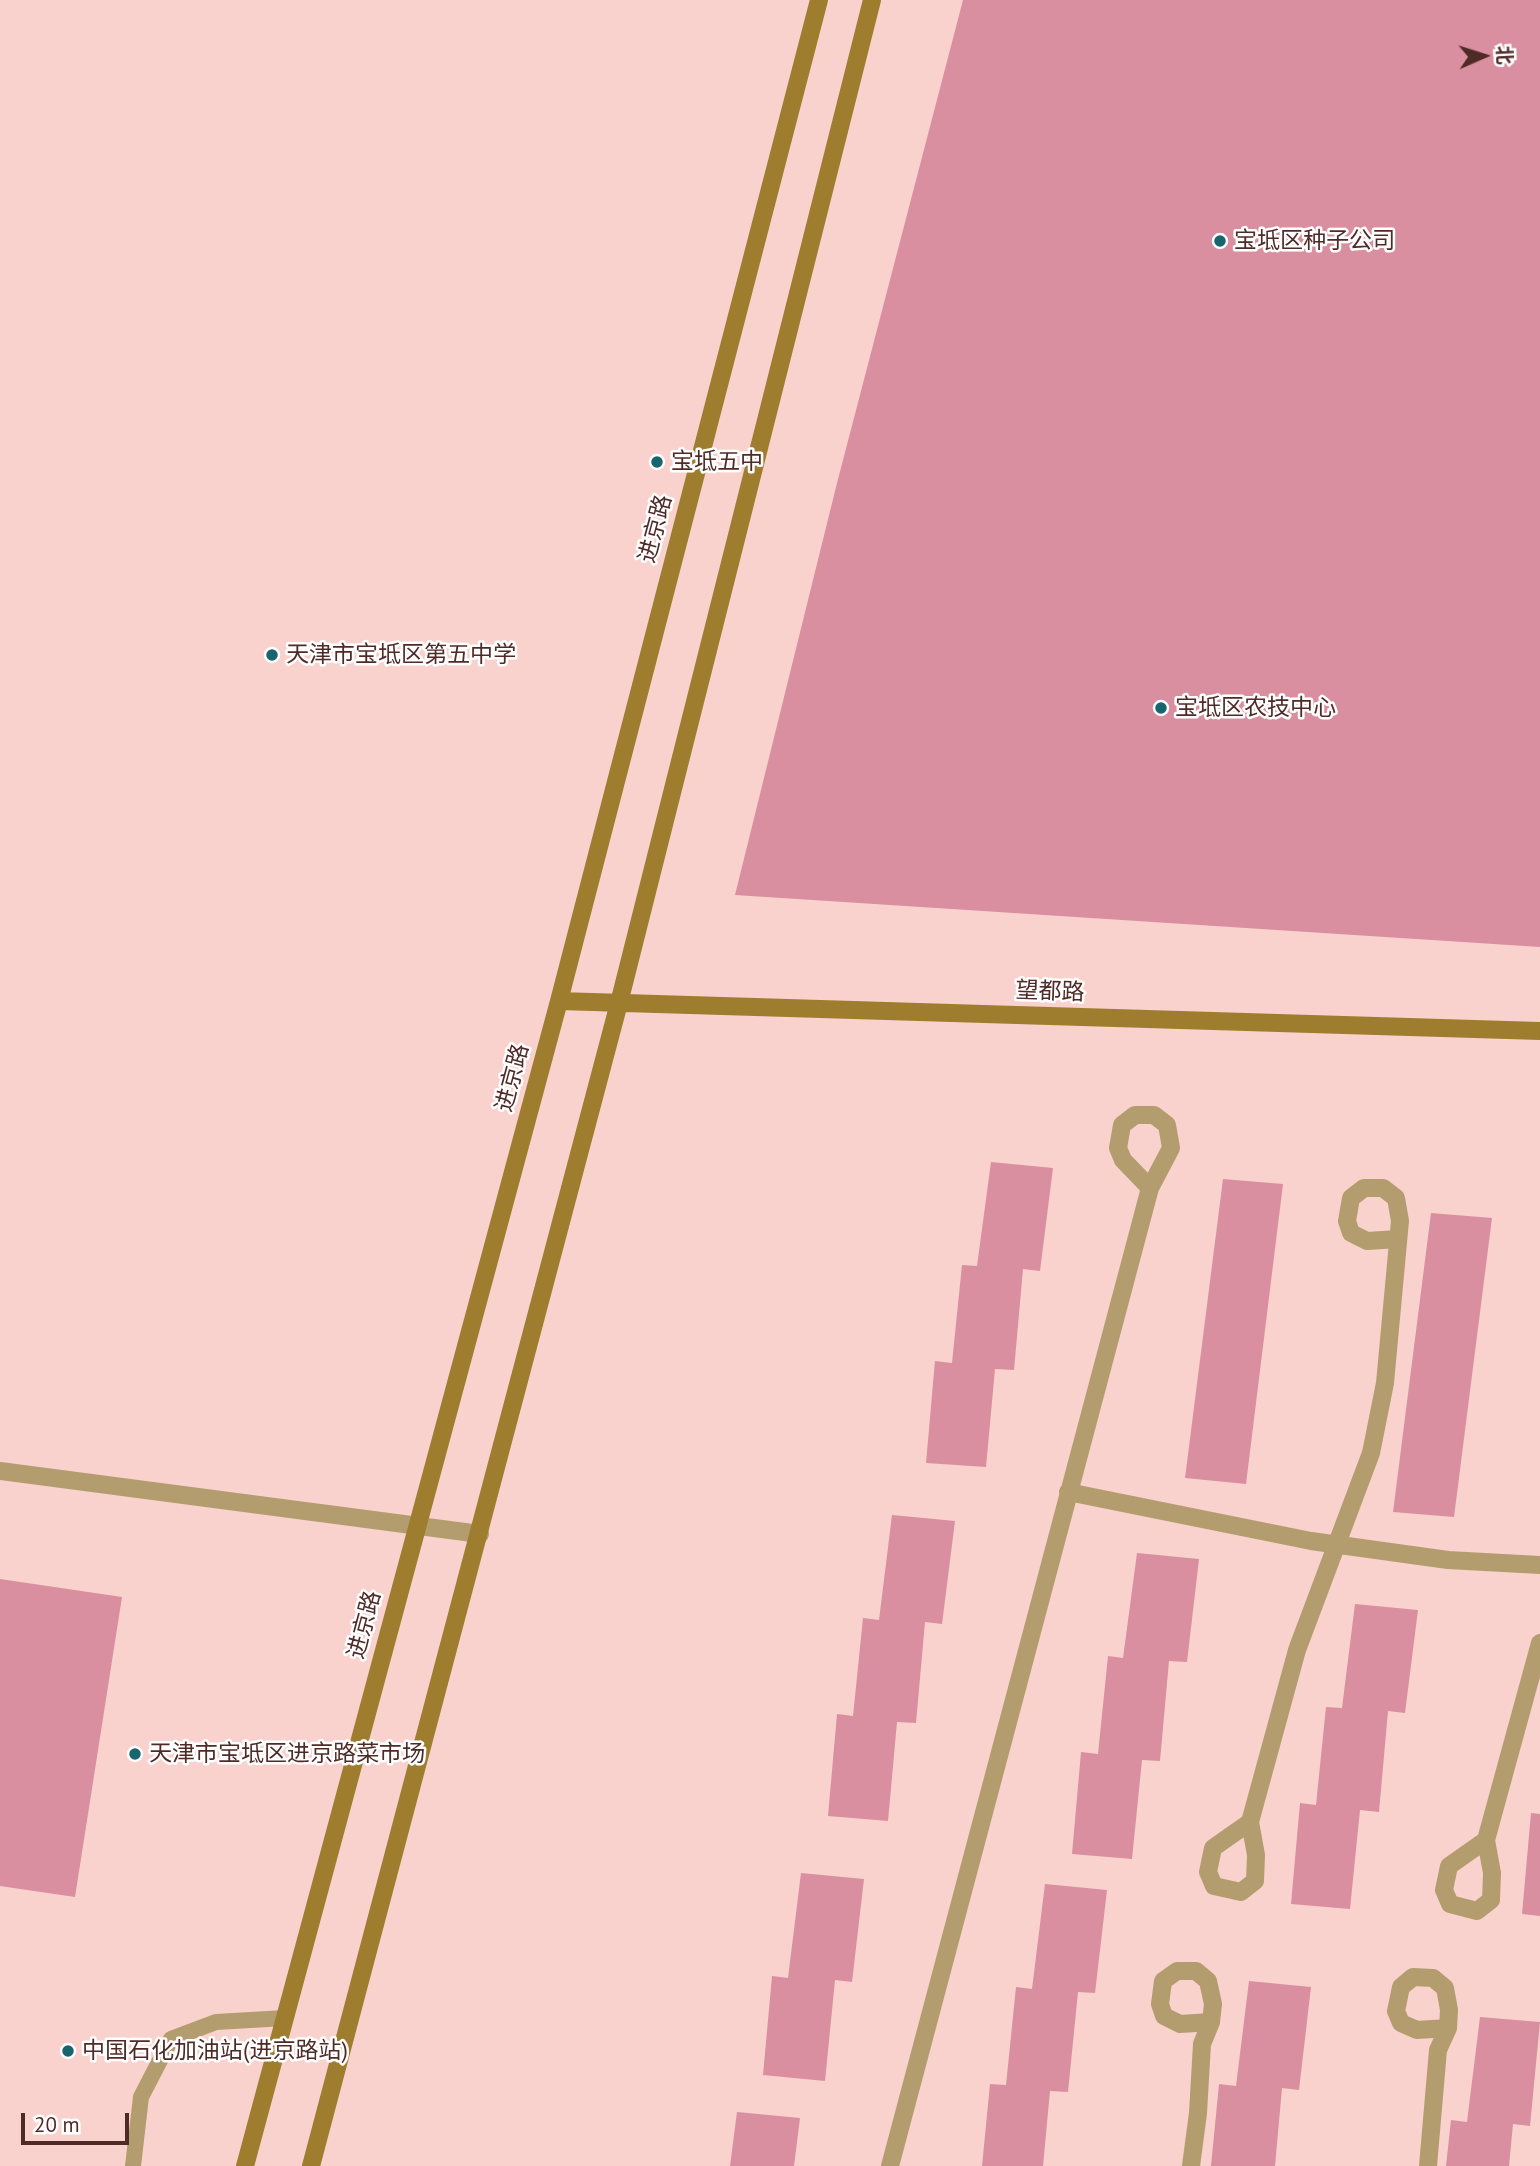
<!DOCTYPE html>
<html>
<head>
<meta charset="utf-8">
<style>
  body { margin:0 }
  #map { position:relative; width:1540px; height:2166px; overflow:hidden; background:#f9d2ce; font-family:"PT Sans","Noto Sans SC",sans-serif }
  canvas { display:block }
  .north { position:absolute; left:1449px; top:21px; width:70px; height:70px; -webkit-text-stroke:5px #fefefe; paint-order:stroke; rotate:87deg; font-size:19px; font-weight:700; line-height:28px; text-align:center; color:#4f2b28 }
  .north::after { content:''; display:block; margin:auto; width:24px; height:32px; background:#4f2b28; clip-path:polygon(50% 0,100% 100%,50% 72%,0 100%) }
  .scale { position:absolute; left:21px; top:2113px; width:108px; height:32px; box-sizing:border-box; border:4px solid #4f2b28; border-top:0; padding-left:9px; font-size:21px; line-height:24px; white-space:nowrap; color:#4f2b28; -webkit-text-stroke:5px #fefefe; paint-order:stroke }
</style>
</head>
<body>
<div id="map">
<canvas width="1540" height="2166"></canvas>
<div class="north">北</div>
<div class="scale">20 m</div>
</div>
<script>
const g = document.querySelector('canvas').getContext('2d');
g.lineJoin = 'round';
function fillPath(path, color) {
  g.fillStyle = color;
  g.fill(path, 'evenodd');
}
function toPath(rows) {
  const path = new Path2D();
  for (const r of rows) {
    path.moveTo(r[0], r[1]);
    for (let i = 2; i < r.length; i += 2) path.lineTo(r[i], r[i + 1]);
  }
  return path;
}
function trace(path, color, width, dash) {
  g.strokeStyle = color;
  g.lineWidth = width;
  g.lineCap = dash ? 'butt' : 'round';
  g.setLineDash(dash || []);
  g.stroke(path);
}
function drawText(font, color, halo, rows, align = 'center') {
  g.font = font + ' "PT Sans","Noto Sans SC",sans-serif';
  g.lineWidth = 5;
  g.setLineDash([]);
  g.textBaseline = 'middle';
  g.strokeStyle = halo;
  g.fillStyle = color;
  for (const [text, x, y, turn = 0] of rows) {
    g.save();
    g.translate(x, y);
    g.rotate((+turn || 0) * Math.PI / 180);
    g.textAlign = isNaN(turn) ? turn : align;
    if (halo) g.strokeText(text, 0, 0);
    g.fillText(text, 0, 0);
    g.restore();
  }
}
fillPath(toPath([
  [963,0,1540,0,1540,947,735,895,837,483],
  [991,1162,1053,1168,1040,1271,1023,1269,1014,1370,995,1369,986,1467,926,1463,935,1361,952,1363,962,1265,977,1266],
  [1223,1179,1283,1184,1246,1484,1185,1478],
  [1431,1213,1492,1218,1454,1517,1393,1512],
  [892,1515,955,1521,942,1624,925,1622,916,1723,897,1722,888,1821,828,1816,837,1714,853,1716,863,1618,879,1620],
  [1137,1553,1199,1559,1187,1662,1169,1661,1160,1761,1142,1760,1132,1859,1072,1854,1081,1752,1098,1754,1108,1656,1123,1658],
  [0,1579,122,1597,75,1897,0,1886],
  [1355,1604,1418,1610,1405,1713,1388,1711,1379,1812,1360,1810,1350,1909,1291,1904,1300,1803,1316,1805,1326,1707,1342,1708],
  [1531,1813,1540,1814,1540,1916,1522,1914],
  [801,1873,864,1879,852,1982,835,1980,825,2081,763,2075,772,1976,788,1978],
  [1045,1884,1107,1890,1095,1993,1078,1992,1068,2092,1050,2091,1043,2166,982,2166,990,2084,1006,2085,1016,1987,1032,1989],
  [1249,1981,1311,1987,1299,2090,1282,2088,1275,2166,1211,2166,1219,2084,1236,2086],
  [1480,2017,1540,2022,1530,2126,1513,2124,1509,2166,1446,2166,1451,2120,1467,2122],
  [737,2112,800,2118,794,2166,730,2166]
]), '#d98f9f');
trace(toPath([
  [133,2166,141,2097,171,2039,216,2022,285,2018]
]), '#b39d6e', 16);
trace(toPath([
  [0,1471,480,1534],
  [1068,1492,1311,1541,1448,1560,1540,1565],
  [1250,1822,1213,1848,1208,1872,1214,1886,1241,1892,1255,1881,1256,1855,1250,1822,1297,1650,1371,1453,1385,1383,1400,1221,1396,1198,1383,1188,1364,1188,1351,1198,1347,1221,1351,1233,1367,1241,1398,1239],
  [1486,1840,1449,1866,1444,1890,1450,1904,1477,1911,1491,1900,1492,1873,1486,1840,1540,1643],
  [890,2166,1150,1188,1171,1148,1167,1125,1154,1115,1135,1115,1122,1125,1118,1148,1123,1160,1150,1188],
  [1191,2166,1198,2113,1202,2044,1211,2022,1213,2004,1208,1981,1196,1971,1177,1971,1163,1981,1160,2004,1164,2016,1180,2024,1211,2022],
  [1428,2166,1438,2050,1448,2028,1449,2010,1445,1988,1433,1978,1413,1977,1401,1987,1396,2011,1401,2023,1417,2030,1448,2028]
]), '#b39d6e', 18);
trace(toPath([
  [559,1001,1540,1031],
  [245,2166,559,1001,819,0],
  [311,2166,619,1003,872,0]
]), '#9e7d2e', 18);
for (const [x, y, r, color] of [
  [1220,241,7,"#19656e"],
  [657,462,7,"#19656e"],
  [272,655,7,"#19656e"],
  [1161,708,7,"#19656e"],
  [135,1754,7,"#19656e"],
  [68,2051,7,"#19656e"]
]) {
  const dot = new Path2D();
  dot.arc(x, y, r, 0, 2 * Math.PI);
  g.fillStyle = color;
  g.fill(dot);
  trace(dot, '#fefefe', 2.5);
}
drawText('23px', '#4f2b28', '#fefefe', [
  ["宝坻区种子公司",1234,241],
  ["宝坻五中",671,462],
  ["天津市宝坻区第五中学",286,655],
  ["宝坻区农技中心",1175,708],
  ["天津市宝坻区进京路菜市场",149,1754],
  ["中国石化加油站(进京路站)",82,2051]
], 'left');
drawText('23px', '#4f2b28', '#fefefe', [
  ["进京路",656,529,-75],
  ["望都路",1050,992,2],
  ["进京路",513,1078,-75],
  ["进京路",365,1625,-75]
]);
</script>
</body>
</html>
